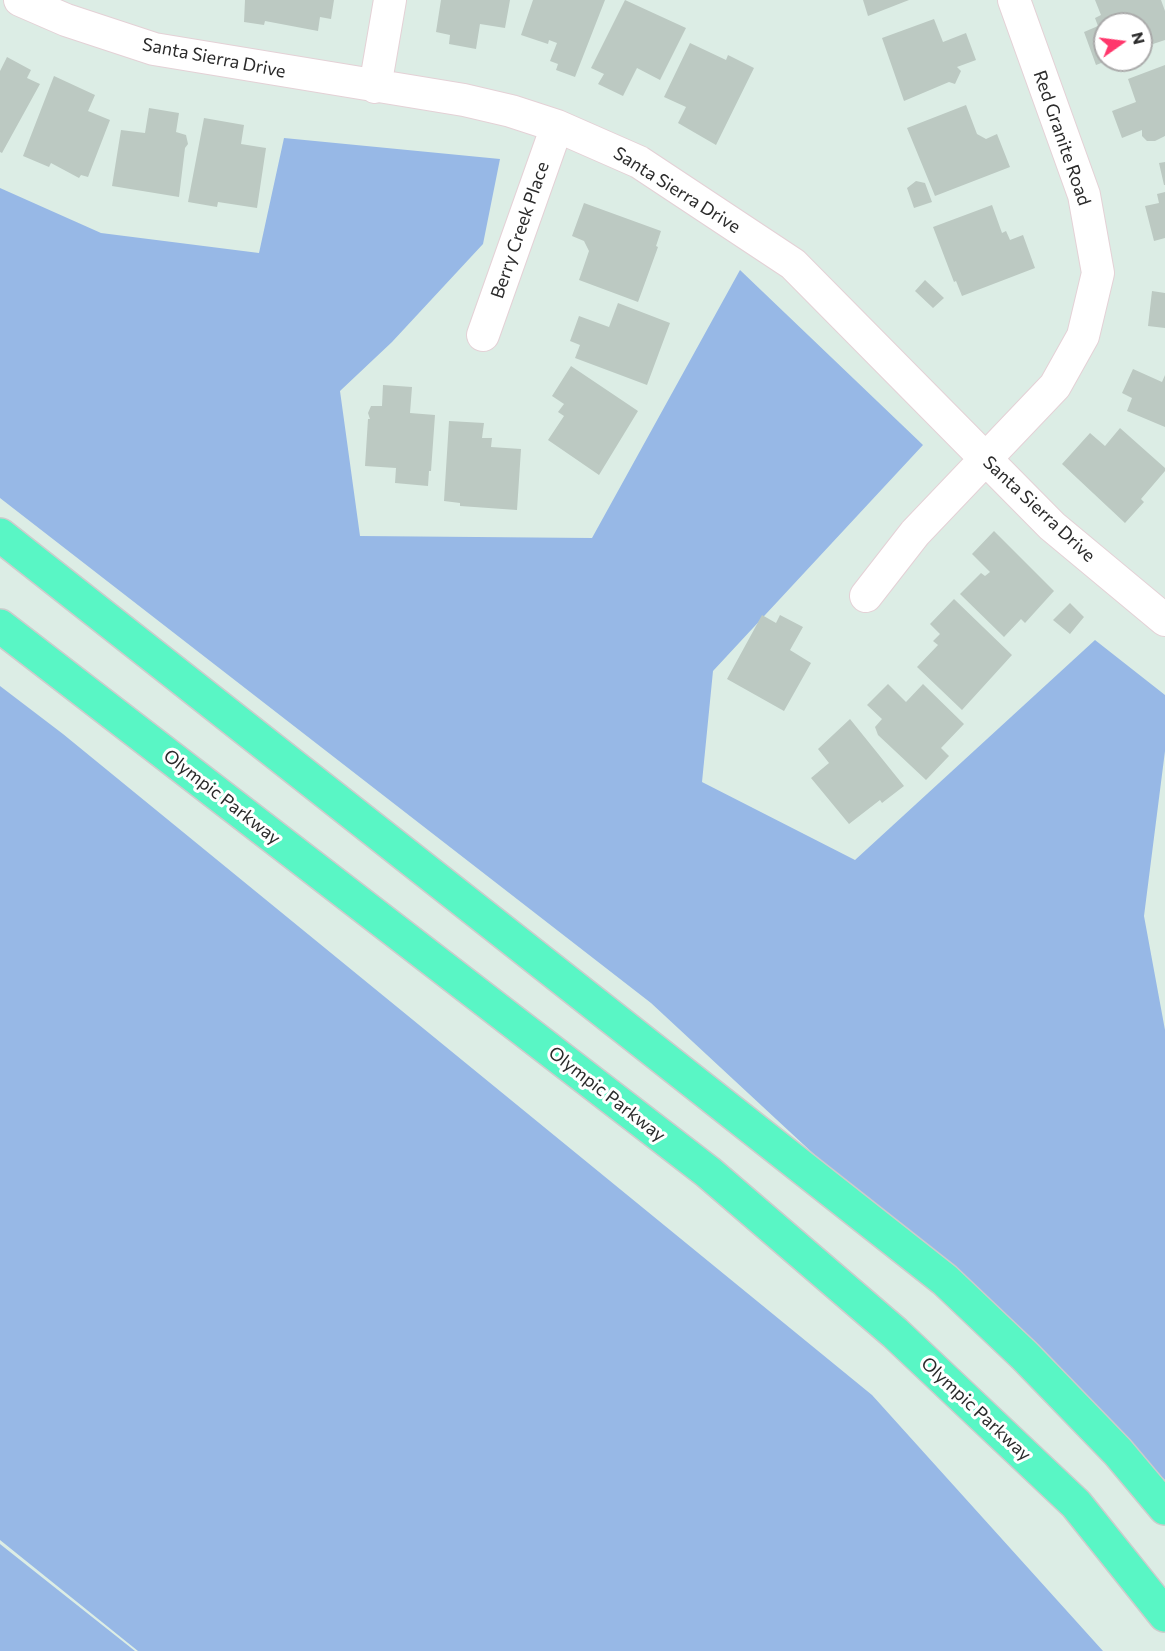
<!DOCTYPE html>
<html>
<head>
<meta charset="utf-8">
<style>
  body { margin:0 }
  #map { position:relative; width:1165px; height:1651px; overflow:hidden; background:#dcede5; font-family:Commissioner,sans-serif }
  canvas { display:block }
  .north { position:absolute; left:1093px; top:12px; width:60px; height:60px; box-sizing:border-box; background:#fff; border:2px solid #aaa; border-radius:50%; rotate:76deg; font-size:16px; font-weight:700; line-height:24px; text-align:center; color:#2b2b2b }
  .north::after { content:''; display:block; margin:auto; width:21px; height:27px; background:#ff376c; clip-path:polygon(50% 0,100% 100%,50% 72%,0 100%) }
</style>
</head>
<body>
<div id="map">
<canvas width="1165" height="1651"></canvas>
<div class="north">N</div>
</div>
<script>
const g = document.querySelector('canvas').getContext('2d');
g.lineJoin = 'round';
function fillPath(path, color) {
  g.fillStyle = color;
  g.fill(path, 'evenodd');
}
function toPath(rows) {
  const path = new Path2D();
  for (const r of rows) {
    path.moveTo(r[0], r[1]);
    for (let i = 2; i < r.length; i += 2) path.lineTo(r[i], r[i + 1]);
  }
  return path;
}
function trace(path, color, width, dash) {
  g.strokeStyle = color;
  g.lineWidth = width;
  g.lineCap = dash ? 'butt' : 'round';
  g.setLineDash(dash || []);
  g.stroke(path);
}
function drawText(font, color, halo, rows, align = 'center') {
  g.font = font + ' Commissioner,sans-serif';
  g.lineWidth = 6;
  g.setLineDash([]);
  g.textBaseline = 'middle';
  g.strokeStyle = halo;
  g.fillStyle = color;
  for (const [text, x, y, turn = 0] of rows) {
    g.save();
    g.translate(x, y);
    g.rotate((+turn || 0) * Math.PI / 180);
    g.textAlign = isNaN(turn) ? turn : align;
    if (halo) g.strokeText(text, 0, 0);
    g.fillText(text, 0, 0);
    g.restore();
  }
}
fillPath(toPath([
  [284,138,500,159,483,244,392,342,340,391,360,536,592,538,740,270,923,445,713,671,702,782,855,860,1095,640,1165,695,1165,751,1144,916,1165,1030,1165,1480,651,1003,0,498,0,188,101,233,259,253],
  [0,686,63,734,872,1395,1103,1651,138,1651,0,1540],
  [0,1544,135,1651,0,1651]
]), '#97b8e6');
fillPath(toPath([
  [245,0,334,0,331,19,320,17,318,31,265,21,264,25,244,22],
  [441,0,510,0,505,28,480,24,476,49,449,44,450,35,436,32],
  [533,0,605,0,575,77,556,70,558,64,550,61,557,43,549,40,548,44,521,35],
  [625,0,686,28,660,80,637,68,623,96,598,84,604,74,591,68],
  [863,0,909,0,868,16],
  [1095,0,1161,0,1165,11,1165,40,1141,48,1141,24,1105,24,1105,60,1109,60,1096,65,1084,32,1098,26,1095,18,1101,15],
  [934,19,943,42,966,33,976,60,957,67,961,71,955,84,949,82,904,101,882,38],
  [690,43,726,60,728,55,754,68,716,145,678,123,686,107,664,97],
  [7,57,31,70,27,78,40,84,2,153,0,152,0,71],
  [1165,65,1165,136,1155,141,1147,141,1142,136,1142,130,1122,138,1112,111,1136,102,1128,79],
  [54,76,95,95,88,111,110,120,88,177,81,175,79,178,51,163,49,167,23,156],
  [966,105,977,134,986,139,997,134,1010,167,935,196,907,128],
  [149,108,179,113,176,132,186,135,188,144,185,148,179,197,112,186,121,130,145,133],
  [204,118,244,125,241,144,266,148,257,208,218,202,217,207,188,202],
  [1165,162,1165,185,1164,185,1159,163],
  [916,181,925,183,932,202,914,208,907,188],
  [1165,192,1165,238,1154,241,1145,206,1159,203,1157,194],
  [584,203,661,231,656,246,658,247,638,302,579,280,589,251,584,241,572,236],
  [992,205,1002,233,1006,231,1010,240,1023,235,1035,268,962,296,956,281,954,282,933,227],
  [925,280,944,298,933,308,915,291],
  [1152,291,1165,293,1165,328,1148,326],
  [618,303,670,323,647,385,575,358,580,345,570,341,579,316,609,327],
  [571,366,638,411,599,475,548,440,564,416,558,412,564,404,552,396],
  [1133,369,1162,382,1165,375,1165,427,1127,411,1132,398,1122,393],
  [383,385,412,387,410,413,435,415,431,471,429,471,428,486,395,483,396,468,365,466,368,419,370,419,368,413,371,406,382,406],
  [449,421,484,423,482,438,492,438,491,447,521,449,517,510,460,506,460,503,444,501],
  [1120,428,1165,468,1165,471,1141,499,1144,502,1125,523,1062,464,1090,433,1105,446],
  [994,531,1054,591,1025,623,1021,619,1004,637,960,594,981,573,985,576,990,572,972,554],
  [954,599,1012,655,962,710,917,667,938,645,933,641,940,634,930,624],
  [1070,603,1084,617,1070,634,1053,620],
  [762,615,776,623,780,615,803,627,790,650,811,663,784,711,727,679],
  [888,684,906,702,923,684,964,724,941,748,949,756,926,780,878,735,875,727,882,719,867,705],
  [850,719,904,786,882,803,880,800,849,824,811,778,829,763,818,749]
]), '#bcc9c2');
const street = toPath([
  [20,0,66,20,154,49,464,100,511,111,557,126,639,162,793,264,1052,526,1165,620],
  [375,87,390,0],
  [483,335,557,126],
  [866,596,915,533,1055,386,1083,336,1098,273,1084,195,1014,0]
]);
const primary = toPath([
  [0,535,945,1280,1025,1356,1118,1452,1165,1508],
  [0,626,708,1172,895,1333,1076,1504,1165,1615]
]);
trace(street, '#e4d1d6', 34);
trace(primary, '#ccc', 36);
trace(street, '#fff', 32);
trace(primary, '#59f6c5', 33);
drawText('18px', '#2b2b2b', '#fff', [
  ["Santa Sierra Drive",214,58,11],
  ["Red Granite Road",1062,138,71],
  ["Santa Sierra Drive",677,190,32],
  ["Berry Creek Place",520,230,-71],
  ["Santa Sierra Drive",1039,509,43],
  ["Olympic Parkway",222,797,38],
  ["Olympic Parkway",607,1094,38],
  ["Olympic Parkway",976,1409,43]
]);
</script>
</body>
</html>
